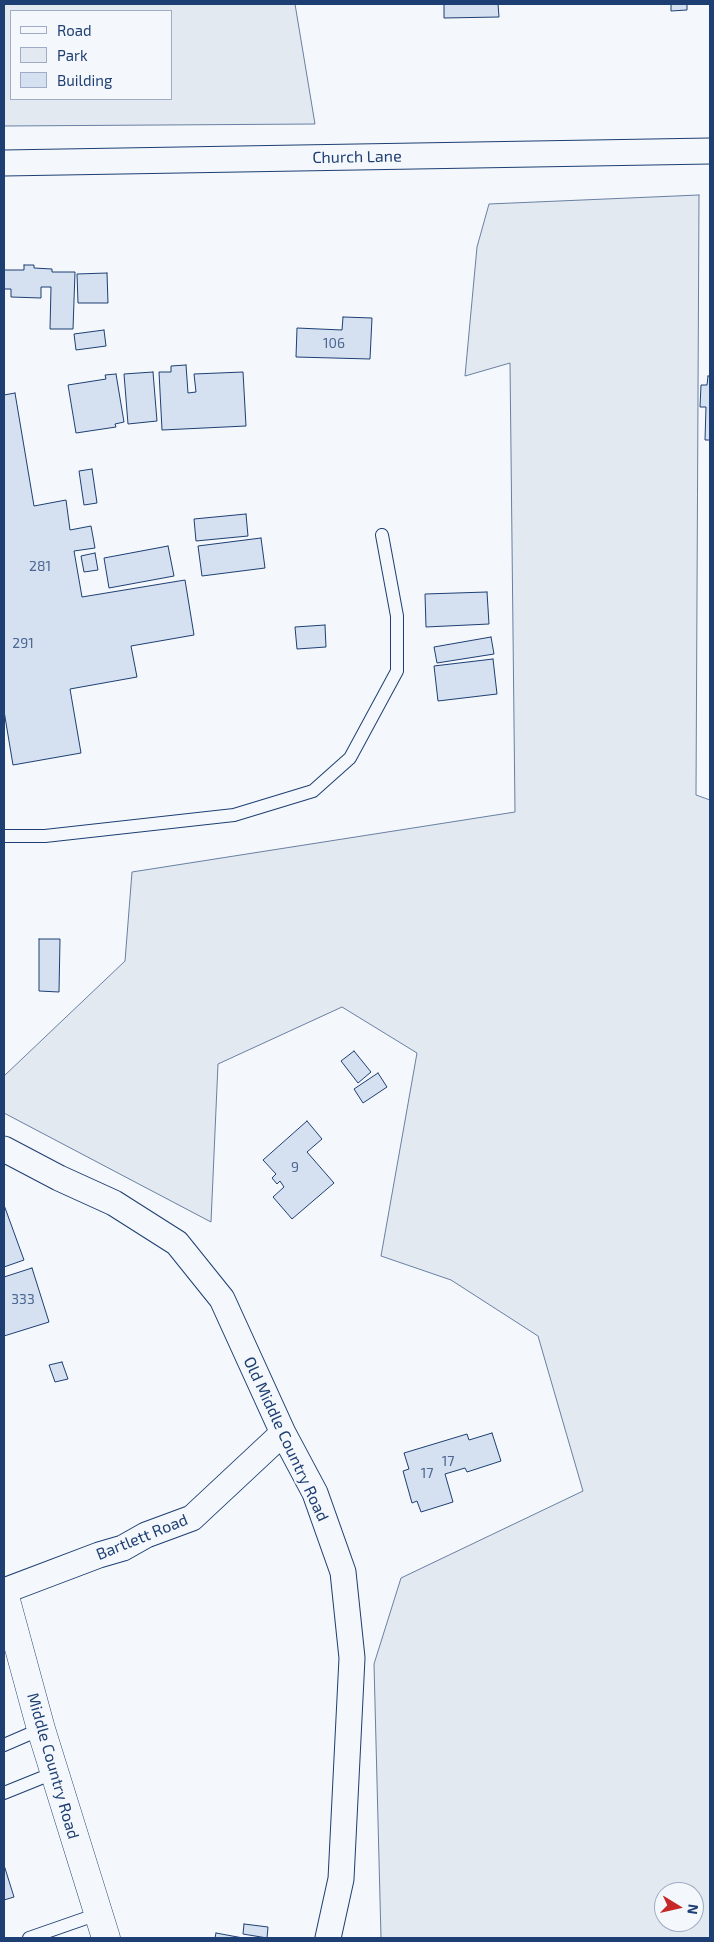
<!DOCTYPE html>
<html>
<head>
<meta charset="utf-8">
<style>
  body { margin:0 }
  #map { position:relative; width:714px; height:1942px; overflow:hidden; background:#f4f7fb; font-family:"Exo 2",sans-serif }
  canvas { display:block }
  .frame { position:absolute; inset:0; border:5px solid #1d3f73; pointer-events:none }
  .legend { position:absolute; left:10px; top:10px; width:162px; height:90px; box-sizing:border-box; background:#f4f7fb; border:1px solid #9eadc5; margin:0; padding:6px 9px; list-style:none; font-size:15px; color:#1d3f73 }
  .legend li { display:flex; align-items:center; gap:10px; height:25px }
  .legend b { width:25px; border:1px solid #9eadc5 }
  .north { position:absolute; left:654px; top:1882px; width:50px; height:50px; box-sizing:border-box; background:#f4f7fb; border:1px solid #9eadc5; border-radius:50%; rotate:99deg; font-size:14px; font-weight:700; line-height:20px; text-align:center; color:#1d3f73 }
  .north::after { content:''; display:block; margin:auto; width:18px; height:22px; background:#c62828; clip-path:polygon(50% 0,100% 100%,50% 72%,0 100%) }
</style>
</head>
<body>
<div id="map">
<canvas width="714" height="1942"></canvas>
<div class="frame"></div>
<ul class="legend">
<li><b style="height:6px;background:#f4f7fb"></b>Road</li>
<li><b style="height:14px;background:#e3e9f0"></b>Park</li>
<li><b style="height:14px;background:#d5e0f0"></b>Building</li>
</ul>
<div class="north">N</div>
</div>
<script>
const g = document.querySelector('canvas').getContext('2d');
g.lineJoin = 'round';
function fillPath(path, color) {
  g.fillStyle = color;
  g.fill(path, 'evenodd');
}
function toPath(rows) {
  const path = new Path2D();
  for (const r of rows) {
    path.moveTo(r[0], r[1]);
    for (let i = 2; i < r.length; i += 2) path.lineTo(r[i], r[i + 1]);
  }
  return path;
}
function trace(path, color, width, dash) {
  g.strokeStyle = color;
  g.lineWidth = width;
  g.lineCap = dash ? 'butt' : 'round';
  g.setLineDash(dash || []);
  g.stroke(path);
}
function drawText(font, color, halo, rows, align = 'center') {
  g.font = font + ' "Exo 2",sans-serif';
  g.lineWidth = 4;
  g.setLineDash([]);
  g.textBaseline = 'middle';
  g.strokeStyle = halo;
  g.fillStyle = color;
  for (const [text, x, y, turn = 0] of rows) {
    g.save();
    g.translate(x, y);
    g.rotate((+turn || 0) * Math.PI / 180);
    g.textAlign = isNaN(turn) ? turn : align;
    if (halo) g.strokeText(text, 0, 0);
    g.fillText(text, 0, 0);
    g.restore();
  }
}
const green = toPath([
  [4,4,295,4,315,124,4,126,4,4],
  [11,11,171,11,171,99,11,99,11,11],
  [699,195,696,795,710,800,710,1938,381,1938,374,1664,401,1578,583,1491,538,1336,451,1280,381,1256,417,1053,342,1007,218,1064,211,1222,4,1113,4,1076,125,961,132,872,515,812,510,363,465,376,477,247,489,204,699,195],
  [664,1892,694,1892,694,1922,664,1922,664,1892]
]);
fillPath(green, '#e3e9f0');
trace(green, '#687fa3', 1);
const building = toPath([
  [444,4,498,4,499,17,444,18,444,4],
  [671,4,687,4,687,10,671,11,671,4],
  [24,265,34,265,34,268,52,269,52,272,75,272,73,329,50,329,51,287,41,287,41,298,11,297,11,289,4,289,4,270,24,270,24,265],
  [107,273,108,303,78,303,77,274,107,273],
  [343,317,372,318,370,359,296,357,297,328,342,330,343,317],
  [104,330,106,346,76,350,74,334,104,330],
  [186,365,188,393,196,392,194,374,243,372,246,426,162,430,159,372,171,372,171,366,186,365],
  [153,372,157,421,128,424,124,374,153,372],
  [116,374,124,422,115,424,116,427,76,433,68,385,106,379,105,375,116,374],
  [708,376,710,376,710,440,705,440,706,407,700,407,701,385,707,385,708,376],
  [15,393,34,506,66,500,70,530,91,526,95,548,74,551,82,597,185,580,194,635,131,646,137,677,70,689,81,753,13,765,4,711,4,395,15,393],
  [92,469,97,503,84,505,79,471,92,469],
  [246,514,248,536,196,541,194,519,246,514],
  [261,538,265,568,202,576,198,546,261,538],
  [168,546,174,576,109,588,104,558,168,546],
  [95,553,98,570,84,572,81,556,95,553],
  [487,592,489,624,426,627,425,594,487,592],
  [325,625,326,647,297,649,295,627,325,625],
  [491,637,494,654,437,663,434,647,491,637],
  [493,659,497,694,438,701,434,666,493,659],
  [39,939,60,939,59,992,39,991,39,939],
  [354,1051,371,1072,358,1083,341,1061,354,1051],
  [378,1073,387,1087,363,1103,354,1089,378,1073],
  [307,1121,322,1139,307,1152,334,1183,292,1219,273,1197,284,1187,280,1181,277,1184,272,1178,276,1174,263,1160,307,1121],
  [4,1205,24,1260,4,1267,4,1205],
  [32,1268,49,1322,4,1336,4,1277,32,1268],
  [62,1362,68,1379,55,1382,49,1365,62,1362],
  [492,1433,501,1461,467,1472,465,1468,445,1474,453,1502,421,1512,417,1501,412,1503,403,1471,409,1469,404,1453,467,1434,469,1440,492,1433],
  [4,1865,14,1897,4,1900,4,1865],
  [244,1924,268,1927,267,1938,243,1934,244,1924],
  [216,1933,243,1938,215,1938,216,1933]
]);
fillPath(building, '#d5e0f0');
trace(building, '#1d3f73', 1);
const service = toPath([
  [4,836,45,836,234,815,313,791,350,758,397,671,397,616,382,535],
  [4,1745,41,1729],
  [4,1793,56,1772],
  [29,1938,98,1914]
]);
const minor = toPath([
  [4,163,710,151],
  [4,1149,59,1178,114,1203,177,1243,222,1299,283,1433,315,1493,343,1572,352,1658,341,1879,328,1938],
  [4,1591,99,1555,123,1548,146,1535,192,1518,283,1433]
]);
const primary = toPath([
  [4,1593,41,1729,106,1938]
]);
trace(service, '#1d3f73', 14);
trace(minor, '#1d3f73', 27);
trace(primary, '#1d3f73', 29);
trace(service, '#f4f7fb', 12);
trace(minor, '#f4f7fb', 25);
trace(primary, '#f4f7fb', 28);
drawText('14px', '#4b6792', null, [
  ["106",334,343],
  ["281",40,566],
  ["291",23,643],
  ["9",295,1167],
  ["333",23,1299],
  ["17",448,1461],
  ["17",427,1473]
]);
drawText('16px', '#1d3f73', '#f4f7fb', [
  ["Church Lane",357,157,-1],
  ["Old Middle Country Road",286,1439,65],
  ["Bartlett Road",142,1537,-22],
  ["Middle Country Road",53,1766,74]
]);
</script>
</body>
</html>
